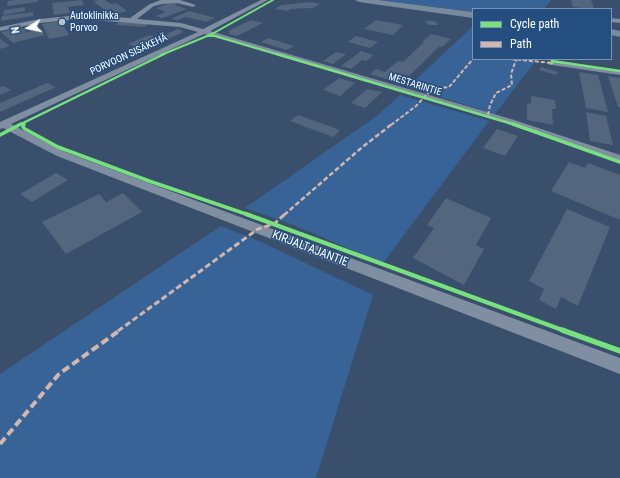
<!DOCTYPE html>
<html>
<head>
<meta charset="utf-8">
<style>
  body { margin:0 }
  #map { position:relative; width:620px; height:478px; overflow:hidden; background:#394f6b; font-family:"Roboto Condensed",sans-serif }
  canvas { display:block }
  .legend { position:absolute; left:472px; top:8px; width:140px; height:52px; box-sizing:border-box; background:#244d80; border:1px solid #7c94b3; margin:0; padding:5px 7px; list-style:none; font-size:12px; color:#fff }
  .legend li { display:flex; align-items:center; gap:8px; height:20px }
  .legend b { width:20px; border:1px solid #7c94b3 }
  .north { position:absolute; left:8px; top:8px; width:40px; height:40px; -webkit-text-stroke:3px #244d80; paint-order:stroke; rotate:260deg; font-size:11px; font-weight:700; line-height:16px; text-align:center; color:#fff }
  .north::after { content:''; display:block; margin:auto; width:14px; height:18px; background:#fff; clip-path:polygon(50% 0,100% 100%,50% 72%,0 100%) }
</style>
</head>
<body>
<div id="map">
<canvas width="620" height="478"></canvas>
<ul class="legend">
<li><b style="height:5px;background:#77e17e"></b>Cycle path</li>
<li><b style="height:5px;background:#d1b7ad"></b>Path</li>
</ul>
<div class="north">N</div>
</div>
<script>
const g = document.querySelector('canvas').getContext('2d');
g.lineJoin = 'round';
function fillPath(path, color) {
  g.fillStyle = color;
  g.fill(path, 'evenodd');
}
function toPath(rows) {
  const path = new Path2D();
  for (const r of rows) {
    path.moveTo(r[0], r[1]);
    for (let i = 2; i < r.length; i += 2) path.lineTo(r[i], r[i + 1]);
  }
  return path;
}
function trace(path, color, width, dash) {
  g.strokeStyle = color;
  g.lineWidth = width;
  g.lineCap = dash ? 'butt' : 'round';
  g.setLineDash(dash || []);
  g.stroke(path);
}
function drawText(font, color, halo, rows, align = 'center') {
  g.font = font + ' "Roboto Condensed",sans-serif';
  g.lineWidth = 3;
  g.setLineDash([]);
  g.textBaseline = 'middle';
  g.strokeStyle = halo;
  g.fillStyle = color;
  for (const [text, x, y, turn = 0] of rows) {
    g.save();
    g.translate(x, y);
    g.rotate((+turn || 0) * Math.PI / 180);
    g.textAlign = isNaN(turn) ? turn : align;
    if (halo) g.strokeText(text, 0, 0);
    g.fillText(text, 0, 0);
    g.restore();
  }
}
fillPath(toPath([
  [378,0,551,0,544,9,473,9,473,12],
  [473,26,473,59,537,59,495,114,408,87],
  [400,95,489,121,383,263,291,224,245,208,378,115],
  [221,226,259,241,373,295,316,478,0,478,0,374]
]), '#386397');
fillPath(toPath([
  [17,0,38,0,38,2,7,6,8,1],
  [82,0,84,5,68,7,70,13,54,15,52,3],
  [99,0,105,0,111,4,116,3,127,11,117,14,111,9,106,11,93,1],
  [571,0,591,0,594,9,573,7],
  [173,2,178,4,175,5,187,9,162,18,155,16,166,12,156,8],
  [312,2,320,4,313,8,291,9,288,11,275,9,281,5],
  [25,7,25,11,3,15,4,10],
  [189,11,215,18,206,22,186,17,177,20,171,19],
  [33,12,33,16,1,21,2,16],
  [67,20,68,22,62,23,69,35,49,39,42,24],
  [251,20,263,23,237,36,228,34,231,32,228,31],
  [376,20,403,25,393,35,364,29],
  [425,21,435,21,438,25,428,25],
  [118,22,148,24,145,27,115,25],
  [21,27,26,32,39,30,45,35,13,43,1,32],
  [177,29,183,31,181,33,145,50,128,44,149,35,159,38],
  [431,34,451,39,442,47,440,46,409,76,398,73,397,75,399,76,393,81,370,74,376,69,385,72,398,61,403,62,424,42,422,42],
  [356,36,378,42,370,48,348,42],
  [268,38,294,46,286,50,261,42],
  [0,39,10,46,0,49],
  [361,51,374,55,366,61,362,60,351,69,341,66],
  [336,52,346,54,333,64,323,61],
  [541,67,558,72,556,75,539,70],
  [579,72,598,75,608,112,586,108],
  [608,76,620,78,620,107,618,107],
  [339,78,355,83,340,96,323,90],
  [47,83,56,87,0,112,0,103],
  [3,86,11,90,0,95,0,87],
  [367,89,382,92,365,108,351,103],
  [531,96,555,100,556,109,552,109,553,125,527,120,527,103,531,104],
  [586,112,606,116,613,145,590,141],
  [298,115,340,130,333,137,290,121],
  [497,129,518,136,505,156,483,148],
  [569,162,585,168,588,163,620,175,620,220,551,191],
  [56,173,68,180,32,202,20,194],
  [123,193,142,212,66,254,42,222,99,194,106,202],
  [446,198,491,218,476,245,484,249,464,285,413,258,434,228,427,225],
  [567,209,610,227,578,306,561,297,556,309,539,300,544,289,529,281]
]), '#54667d');
fillPath(toPath([
  [161,0,180,0,196,5,193,7,177,3,162,4,154,6,137,19,181,23,203,29,261,0,268,0,210,31,511,119,620,155,620,162,505,123,204,34,11,124,65,152,620,358,620,374,57,156,3,128,0,129,0,122,198,32,180,27,79,19,40,23,0,31,0,27,40,19,79,15,130,18,150,4,161,0],
  [611,18,620,19,620,23,611,22,611,18],
  [549,61,620,71,620,75,552,65,549,65,549,61]
]), '#7f8ea1');
fillPath(toPath([
  [355,0,378,0,473,12,473,18,359,2,355,0],
  [611,29,620,31,620,37,611,35,611,29]
]), '#7a8a9d');
trace(toPath([
  [511,59,552,63],
  [488,115,490,105,496,93,512,85,511,74,516,60],
  [391,125,416,106,432,89,449,87,473,59]
]), '#d1b7ad', 2, [4, 2]);
trace(toPath([
  [284,215,360,149,392,124]
]), '#d1b7ad', 2.5, [5, 2.5]);
trace(toPath([
  [118,331,258,229,274,224,285,214]
]), '#d1b7ad', 3, [6, 3]);
trace(toPath([
  [0,444,59,374,120,330]
]), '#d1b7ad', 4, [8, 4]);
trace(toPath([
  [208,36,215,36,280,55],
  [161,55,212,34,273,0]
]), '#77e17e', 2);
trace(toPath([
  [277,54,516,125],
  [552,63,552,61,620,71],
  [19,125,164,54],
  [23,125,24,123]
]), '#77e17e', 2.5);
trace(toPath([
  [24,124,23,127,25,129,58,147,149,181,249,215],
  [513,124,620,162],
  [0,135,21,124]
]), '#77e17e', 3.5);
trace(toPath([
  [246,214,565,331]
]), '#77e17e', 4.5);
trace(toPath([
  [562,330,620,351]
]), '#77e17e', 5.5);
for (const [x, y, r, color] of [
  [62,22,4,"#bac1cb"]
]) {
  const dot = new Path2D();
  dot.arc(x, y, r, 0, 2 * Math.PI);
  g.fillStyle = color;
  g.fill(dot);
  trace(dot, '#244d80', 1.5);
}
drawText('10px', '#fff', '#244d80', [
  ["Autoklinikka",70,16],
  ["Porvoo",70,28]
], 'left');
drawText('10px', '#fff', '#244d80', [
  ["PORVOON SISÄKEHÄ",129,55,-25],
  ["MESTARINTIE",415,85,17]
]);
drawText('12px', '#fff', '#244d80', [
  ["KIRJALTAJANTIE",310,249,21]
]);
</script>
</body>
</html>
